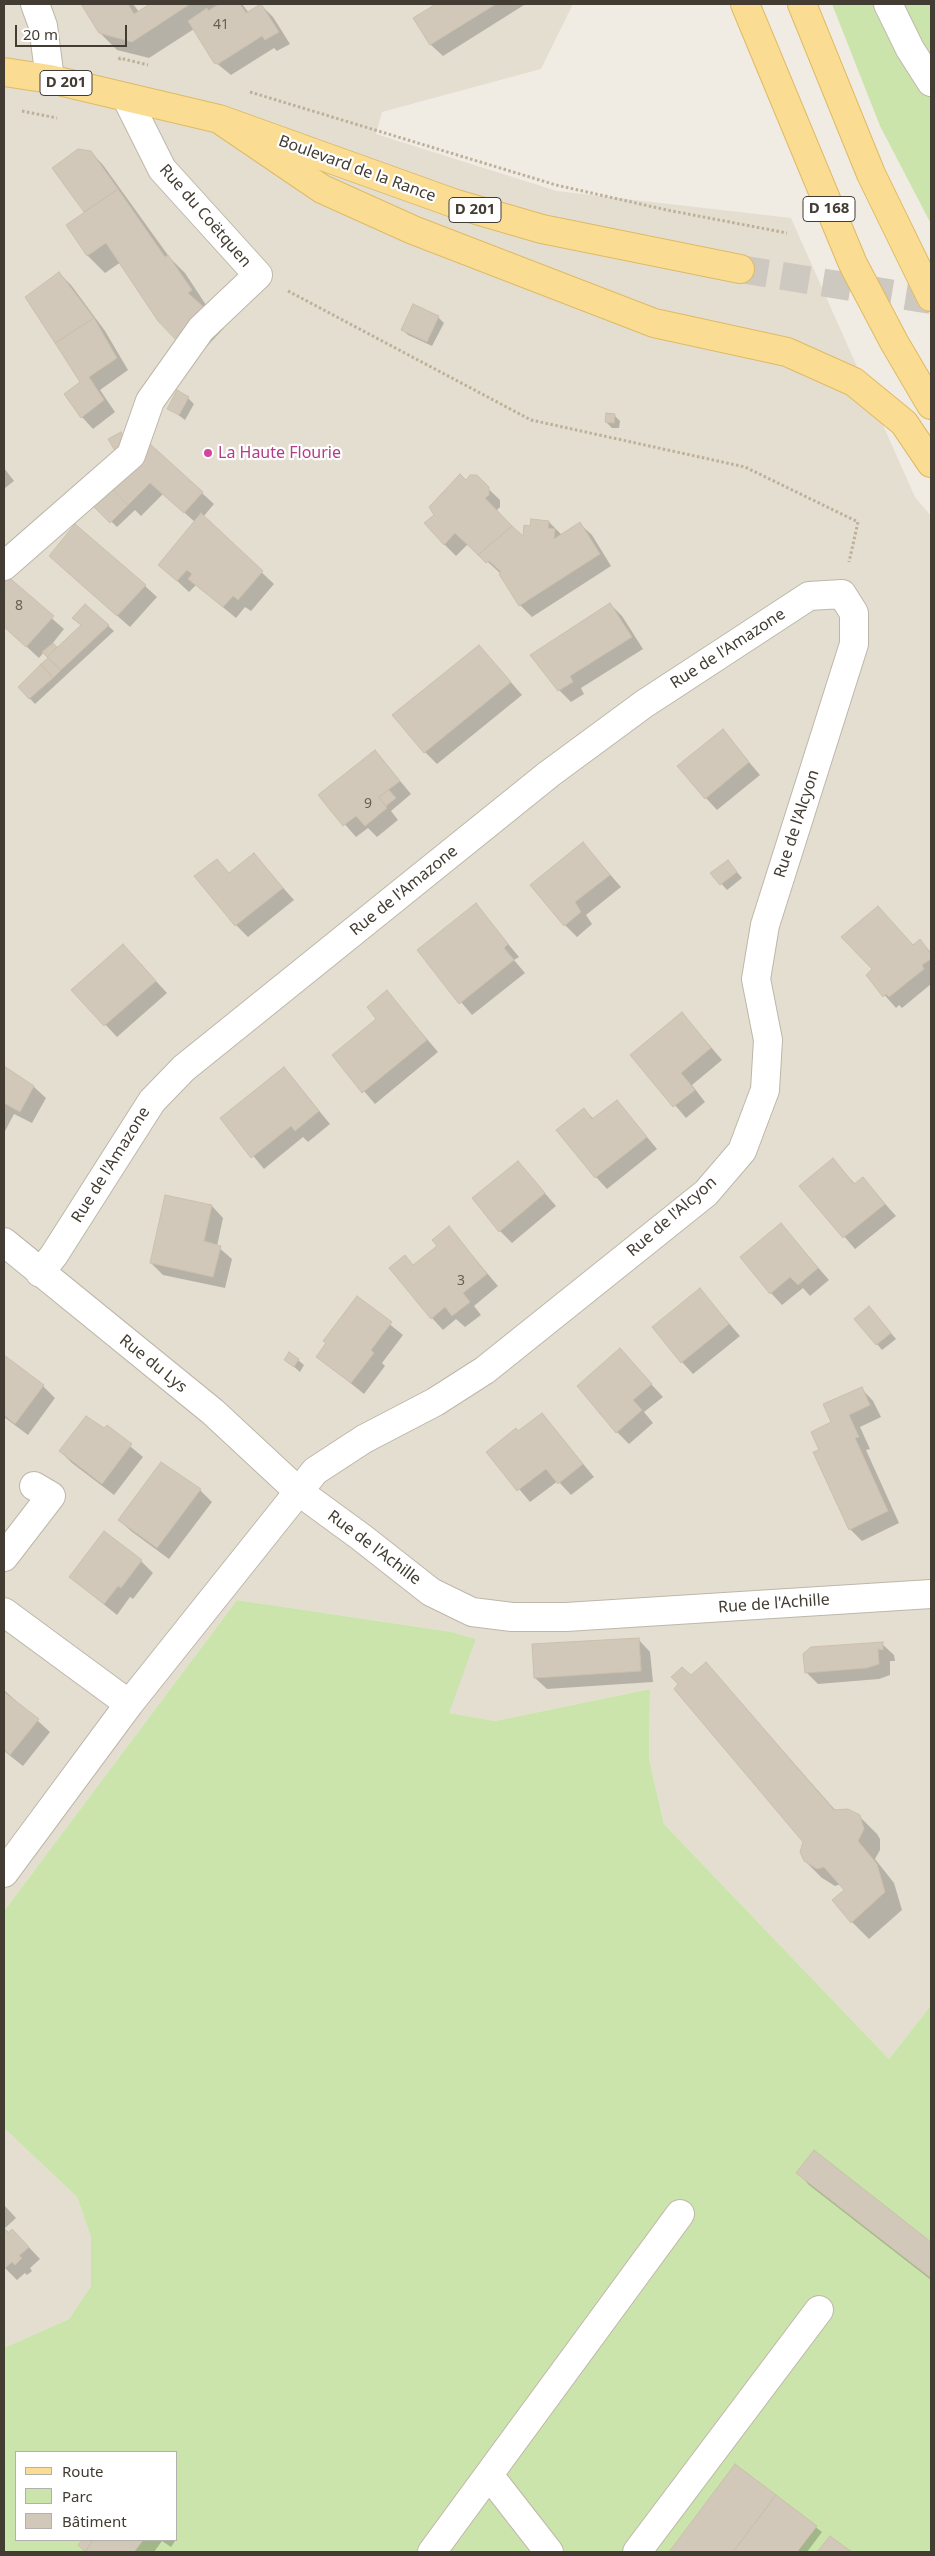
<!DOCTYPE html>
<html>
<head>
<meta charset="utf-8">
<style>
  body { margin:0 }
  #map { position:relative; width:935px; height:2556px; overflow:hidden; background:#f1ece3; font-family:"Noto Sans",sans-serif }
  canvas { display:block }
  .frame { position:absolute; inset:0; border:5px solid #423c33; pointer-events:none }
  .legend { position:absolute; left:15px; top:2451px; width:162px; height:90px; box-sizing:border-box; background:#fff; border:1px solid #b3b1ad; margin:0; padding:6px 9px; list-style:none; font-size:15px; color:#423c33 }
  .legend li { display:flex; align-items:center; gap:10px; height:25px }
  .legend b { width:25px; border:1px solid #b3b1ad }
  .scale { position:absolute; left:15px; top:25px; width:112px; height:22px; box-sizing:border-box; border:2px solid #423c33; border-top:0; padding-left:6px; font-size:15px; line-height:18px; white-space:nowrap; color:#423c33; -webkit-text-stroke:4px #fff; paint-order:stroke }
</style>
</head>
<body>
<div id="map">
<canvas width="935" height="2556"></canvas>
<div class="frame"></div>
<ul class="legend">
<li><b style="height:6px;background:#fadd93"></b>Route</li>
<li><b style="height:14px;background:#cbe4ac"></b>Parc</li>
<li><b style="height:14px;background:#d2c8b9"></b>Bâtiment</li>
</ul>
<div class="scale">20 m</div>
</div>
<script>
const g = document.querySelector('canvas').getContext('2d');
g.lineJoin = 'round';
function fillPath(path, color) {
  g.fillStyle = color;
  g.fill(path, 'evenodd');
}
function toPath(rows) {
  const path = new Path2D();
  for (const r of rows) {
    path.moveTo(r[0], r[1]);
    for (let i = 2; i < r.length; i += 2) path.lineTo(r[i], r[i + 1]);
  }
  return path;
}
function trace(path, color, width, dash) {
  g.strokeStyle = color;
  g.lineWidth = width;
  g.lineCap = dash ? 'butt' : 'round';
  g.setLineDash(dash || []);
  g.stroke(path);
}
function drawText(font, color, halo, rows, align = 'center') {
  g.font = font + ' "Noto Sans",sans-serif';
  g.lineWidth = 4.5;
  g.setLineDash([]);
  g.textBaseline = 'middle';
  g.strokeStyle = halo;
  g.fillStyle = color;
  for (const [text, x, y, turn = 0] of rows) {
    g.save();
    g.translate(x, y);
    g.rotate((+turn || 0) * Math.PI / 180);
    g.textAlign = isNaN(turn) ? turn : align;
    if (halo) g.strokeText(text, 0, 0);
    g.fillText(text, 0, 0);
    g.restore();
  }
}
fillPath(toPath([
  [4,4,573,4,541,69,382,112,376,134,557,191,791,218,915,497,931,516,931,2005,889,2059,664,1824,649,1759,650,1689,495,1721,448,1713,476,1639,452,1632,237,1600,4,1911],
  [4,2128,77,2197,91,2237,91,2286,69,2319,4,2348]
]), '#e4ded1');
fillPath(toPath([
  [832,4,931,4,931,224,880,126],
  [237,1600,452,1632,476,1639,449,1713,495,1721,650,1689,649,1759,664,1824,889,2059,931,2005,931,2552,4,2552,4,2348,69,2319,91,2286,91,2237,77,2197,4,2128,4,1911],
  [16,2452,176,2452,176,2540,16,2540]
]), '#cbe4ac');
fillPath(toPath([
  [82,4,133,4,139,12,152,4,242,4,249,13,261,5,273,17,290,44,277,51,274,48,231,75,215,62,194,29,149,58,117,50,100,33],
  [438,4,523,4,524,5,443,56,431,45,414,19],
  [91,152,103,165,170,258,185,273,208,308,205,310,224,328,196,358,121,262,105,273,88,256,68,226,86,213,54,168],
  [59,273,71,285,105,331,128,370,100,390,115,412,93,429,82,417,82,382],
  [438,317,444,323,432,346,408,335,402,329],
  [188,398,194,404,185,420,169,408],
  [614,415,620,421,619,428,612,428,606,422],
  [149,445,214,504,203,517,274,584,251,611,245,607,236,618,196,585,189,592,160,565,195,522,163,494,141,516,135,510,117,527,94,505],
  [4,468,14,481,5,488,4,488],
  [476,477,500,500,500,507,496,511,524,539,531,527,532,521,549,522,562,535,580,524,592,535,611,566,532,617,520,605,500,573,468,544,456,556,444,544,436,515,466,481],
  [63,568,145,586,157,597,130,627],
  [4,577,64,629,52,644,57,649,83,626,85,605,114,631,35,704,19,687,50,658,44,652,39,658,4,626],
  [610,604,622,616,643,649,581,688,584,694,571,702,559,690],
  [490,658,522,695,437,764,425,752],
  [723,731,760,775,717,810,706,798],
  [375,751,411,794,391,811,398,820,377,837,368,828,356,837,320,796],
  [254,855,294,900,248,937,236,925,230,874],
  [594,856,621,887,586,915,592,924,577,937,565,925],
  [728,861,742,878,727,890,712,873],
  [476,905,519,957,514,960,525,973,472,1015,418,951],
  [920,941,931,952,931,984,902,1008,899,1005,896,1008,867,975],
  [134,957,167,993,117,1037,73,990],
  [387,992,438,1052,375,1104,333,1055,378,1019],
  [693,1026,722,1060,692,1085,705,1102,686,1118,632,1055],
  [4,1067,34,1087,46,1098,32,1123,14,1114,4,1133],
  [284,1068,330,1124,308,1142,303,1137,264,1169,222,1118],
  [617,1101,657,1149,607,1189,596,1177,584,1110,594,1119],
  [833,1160,856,1185,863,1179,896,1216,855,1249,801,1186],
  [518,1162,556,1206,512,1243,500,1231],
  [212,1206,223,1218,217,1246,232,1259,225,1288,163,1275,151,1263],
  [781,1225,829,1280,810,1296,803,1288,782,1305,771,1293],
  [449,1228,498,1286,474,1306,481,1315,465,1327,456,1319,443,1330,432,1318,405,1256,414,1266,439,1246],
  [700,1290,740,1336,693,1374,682,1362],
  [357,1298,403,1335,382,1363,385,1366,364,1394,317,1356],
  [875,1314,896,1339,882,1350,877,1344],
  [620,1350,663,1397,644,1412,653,1423,629,1444,617,1432],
  [4,1357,43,1386,55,1398,28,1435,4,1417],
  [286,1360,298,1360,304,1365,300,1372],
  [862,1389,873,1401,881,1417,860,1427,870,1449,866,1450,899,1523,862,1541,850,1529,820,1450,833,1423],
  [542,1414,594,1477,571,1495,558,1481,530,1502,488,1452,519,1433],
  [107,1427,143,1457,114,1495,72,1463,60,1451],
  [200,1490,212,1502,169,1559,131,1531,119,1520],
  [141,1561,153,1573,133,1599,130,1597,117,1615,70,1577],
  [639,1640,650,1652,653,1682,547,1689,535,1678],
  [882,1644,894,1655,895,1661,890,1661,890,1675,879,1679,818,1684,806,1672],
  [706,1664,836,1811,859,1816,877,1834,880,1839,880,1850,875,1859,894,1883,902,1910,869,1939,852,1922,846,1890,841,1884,835,1886,822,1878,805,1861,804,1842,691,1677],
  [4,1690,50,1732,23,1766,4,1751],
  [814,2152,931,2244,931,2280,809,2185,798,2173],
  [4,2205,16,2218,4,2229,24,2242,40,2259,30,2268,32,2271,27,2275,25,2273,17,2280,4,2267],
  [735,2465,822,2532,807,2552,670,2552],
  [83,2540,174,2540,175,2541,171,2547,162,2541,154,2552,86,2552,80,2545]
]), '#0003');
const building = toPath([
  [81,4,128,4,134,14,150,4,190,4,132,42,99,33,81,4],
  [219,4,240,4,246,13,261,4,279,32,265,40,262,36,218,64,214,63,188,21,207,8,208,11,219,4],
  [436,4,496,4,430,45,413,18,436,4],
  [78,149,91,151,118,189,84,212,52,168,78,149],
  [118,189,165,257,168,255,192,290,188,293,208,311,178,342,158,321,106,243,87,256,66,225,118,189],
  [59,272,94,318,55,343,25,297,59,272],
  [413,304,439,316,427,342,401,330,413,304],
  [94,318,117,358,89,377,104,400,81,418,64,394,80,382,55,343,94,318],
  [177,390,189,397,179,415,167,409,177,390],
  [606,413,615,414,614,423,605,422,606,413],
  [121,432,126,444,118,456,108,439,121,432],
  [149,443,203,492,184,513,150,483,128,505,111,488,149,443],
  [460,474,466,480,470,475,477,475,489,487,489,495,485,498,512,526,478,555,455,533,444,545,424,523,434,515,429,507,460,474],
  [111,488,128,505,110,523,92,505,111,488],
  [201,513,263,571,238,600,233,596,223,607,188,579,192,574,187,570,177,581,158,565,201,513],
  [531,519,549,521,548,528,555,529,554,539,580,522,600,554,519,606,499,574,501,572,489,561,486,563,478,555,512,526,523,536,524,525,530,526,531,519],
  [75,524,146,585,117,616,49,556,75,524],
  [5,574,54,616,26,647,4,627,5,574],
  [610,603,632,637,570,676,573,682,558,691,530,655,610,603],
  [85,604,109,625,61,670,47,657,81,625,72,618,85,604],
  [53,643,57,647,47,657,42,652,53,643],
  [479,645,511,682,424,753,392,715,479,645],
  [48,658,61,670,53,678,41,664,48,658],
  [41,664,53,678,29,699,18,687,41,664],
  [723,729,749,762,705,799,677,766,723,729],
  [375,750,400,781,379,797,387,808,365,826,356,816,343,826,318,795,375,750],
  [389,790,396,798,386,806,379,797,389,790],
  [583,842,610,875,575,902,581,912,564,926,530,885,583,842],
  [254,853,283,888,235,926,194,876,217,859,229,873,254,853],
  [728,860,737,872,720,885,710,873,728,860],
  [476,903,508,944,504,948,514,960,459,1004,417,950,476,903],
  [878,906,913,945,920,939,931,954,931,959,922,965,924,969,889,997,886,994,883,997,866,975,872,969,841,937,878,906],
  [123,944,156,981,104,1026,71,990,123,944],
  [387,990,427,1040,362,1093,332,1055,376,1019,367,1007,387,990],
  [682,1012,711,1048,681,1073,695,1090,673,1107,630,1055,682,1012],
  [4,1066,34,1086,20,1112,4,1103,4,1066],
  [284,1067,319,1111,295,1131,291,1126,251,1158,220,1118,284,1067],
  [617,1100,647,1137,595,1178,556,1130,584,1108,592,1119,617,1100],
  [833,1158,854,1184,863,1177,885,1204,843,1238,799,1186,833,1158],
  [518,1161,545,1193,499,1232,472,1198,518,1161],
  [165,1195,212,1205,204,1241,221,1246,213,1277,150,1263,165,1195],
  [781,1223,818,1268,798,1285,790,1277,770,1294,740,1257,781,1223],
  [449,1226,487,1274,463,1293,470,1302,452,1316,445,1307,431,1319,389,1268,405,1255,413,1265,437,1246,432,1240,449,1226],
  [700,1288,729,1324,681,1363,652,1327,700,1288],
  [357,1296,392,1322,371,1350,374,1353,351,1383,316,1357,326,1343,323,1341,357,1296],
  [869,1306,891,1333,876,1345,854,1319,869,1306],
  [620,1348,652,1384,633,1400,642,1410,616,1433,577,1386,620,1348],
  [289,1352,299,1359,294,1367,284,1360,289,1352],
  [4,1355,44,1385,15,1424,4,1415,4,1355],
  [862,1387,870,1405,849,1415,859,1437,855,1438,888,1511,849,1530,813,1452,819,1450,811,1432,831,1422,823,1404,862,1387],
  [542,1413,583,1464,558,1484,546,1469,517,1491,486,1452,516,1428,518,1431,542,1413],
  [86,1416,104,1428,107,1425,132,1444,102,1484,59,1451,86,1416],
  [161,1462,201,1489,157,1548,118,1520,161,1462],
  [104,1531,142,1560,121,1588,118,1586,104,1604,69,1577,104,1531],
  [639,1638,641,1671,534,1678,532,1644,639,1638],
  [883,1642,883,1650,878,1649,879,1664,867,1668,805,1673,803,1654,811,1647,883,1642],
  [706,1662,834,1810,848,1809,860,1815,864,1829,858,1841,877,1864,885,1892,851,1923,832,1900,844,1890,824,1867,817,1869,804,1861,800,1852,803,1842,674,1689,678,1684,671,1677,682,1667,691,1675,706,1662],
  [4,1692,39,1719,10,1755,4,1750,4,1692],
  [814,2150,931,2242,931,2278,796,2173,814,2150],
  [4,2228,8,2233,12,2229,29,2247,19,2256,22,2258,15,2265,12,2262,4,2269,4,2228],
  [735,2464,776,2495,733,2552,669,2552,735,2464],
  [776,2495,817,2526,797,2552,733,2552,776,2495],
  [830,2536,852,2552,817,2552,830,2536],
  [82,2540,93,2540,85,2552,78,2545,82,2540],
  [93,2540,143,2540,134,2552,85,2552,93,2540]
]);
fillPath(building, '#d2c8b9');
trace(building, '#ccc0ac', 1);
trace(toPath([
  [740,269,931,300]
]), '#cec9c0', 28, [28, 14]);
const minor = toPath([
  [35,4,43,26,50,79],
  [888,4,910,49,931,82],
  [4,566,131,455,150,401,201,329,258,275,162,169,127,99],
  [4,1242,213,1412,298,1491,361,1537,431,1592,472,1612,512,1617,566,1617,931,1594],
  [4,1557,51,1496,34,1486],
  [4,1612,129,1704],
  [4,1873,129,1704,315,1471,364,1439,435,1402,485,1370,706,1193,742,1151,765,1090,768,1040,756,979,765,925,854,644,854,613,842,594,809,596,644,704,549,774,184,1068,152,1101,54,1255,40,1273],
  [489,2475,549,2552],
  [432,2552,680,2214],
  [637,2552,819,2310]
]);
const major = toPath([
  [745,4,853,264,894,342,931,405],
  [802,4,871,174,931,297],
  [4,72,50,79,219,119,456,204,542,229,740,269],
  [219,119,322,189,413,230,654,323,787,352,854,382,904,423,931,463]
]);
trace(minor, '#beb7a9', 30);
trace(major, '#deba64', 30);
trace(toPath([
  [119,60,120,58,148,65],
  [250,92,556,185,667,210,787,233],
  [22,111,57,118],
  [288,291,531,420,745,467,858,522,849,562]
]), '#bdb098', 3, [2.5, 2.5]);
trace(minor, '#fff', 28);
trace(major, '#fadd93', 28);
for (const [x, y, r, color] of [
  [208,453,5,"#d1479c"]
]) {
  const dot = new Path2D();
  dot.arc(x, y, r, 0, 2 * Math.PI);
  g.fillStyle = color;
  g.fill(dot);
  trace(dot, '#fff', 2);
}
drawText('14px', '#665f54', null, [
  ["41",221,25],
  ["8",19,606],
  ["9",368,804],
  ["3",461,1281]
]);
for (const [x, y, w] of [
  [66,83,52],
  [829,209,52],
  [475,210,52]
]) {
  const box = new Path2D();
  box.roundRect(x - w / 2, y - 12.5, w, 25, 4);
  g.fillStyle = '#fff';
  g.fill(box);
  trace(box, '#423c33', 1);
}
drawText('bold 15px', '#423c33', null, [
  ["D 201",66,83],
  ["D 168",829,209],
  ["D 201",475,210]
]);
drawText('16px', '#423c33', '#fff', [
  ["Boulevard de la Rance",357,169,20],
  ["Rue du Coëtquen",205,216,49],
  ["Rue de l'Amazone",728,649,-33],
  ["Rue de l'Alcyon",797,824,-72],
  ["Rue de l'Amazone",404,891,-39],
  ["Rue de l'Amazone",111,1165,-58],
  ["Rue de l'Alcyon",672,1217,-41],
  ["Rue du Lys",153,1364,39],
  ["Rue de l'Achille",374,1548,37],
  ["Rue de l'Achille",774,1604,-4]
]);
drawText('16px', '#b23c85', '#fff', [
  ["La Haute Flourie",218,453]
], 'left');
</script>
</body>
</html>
